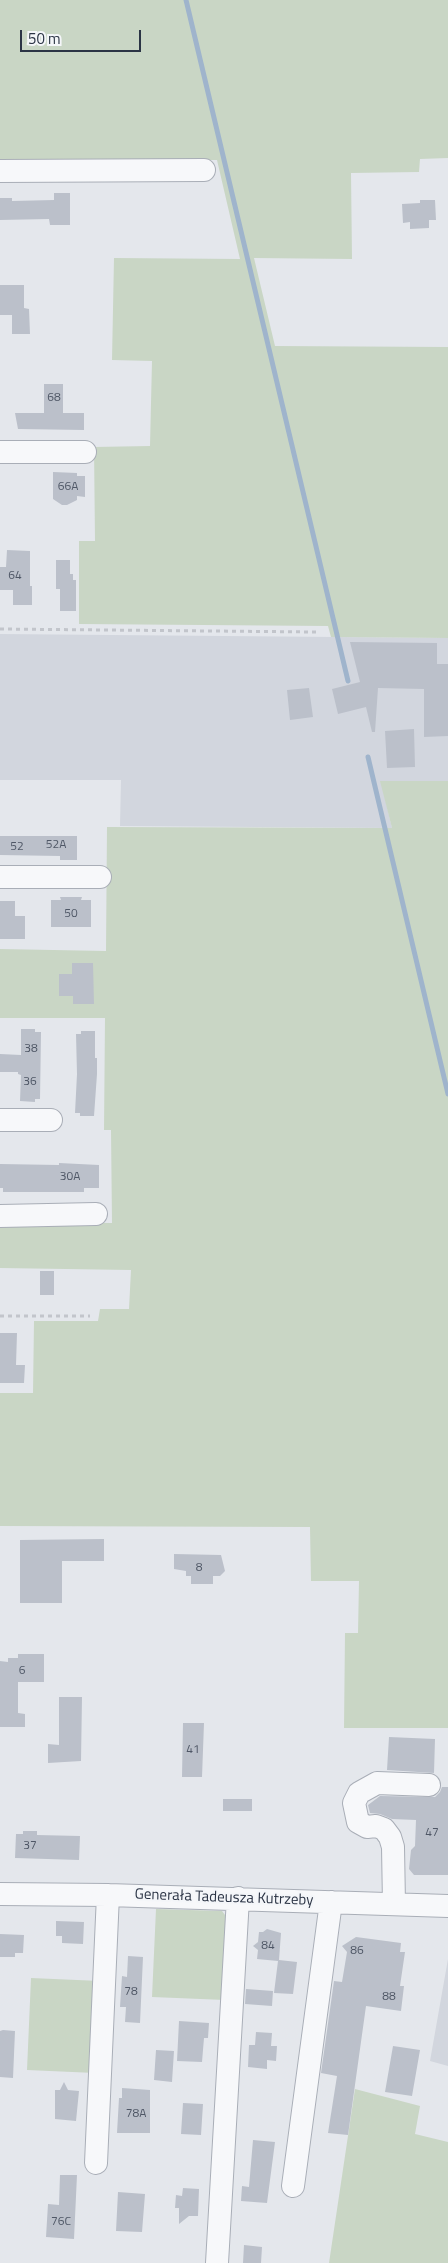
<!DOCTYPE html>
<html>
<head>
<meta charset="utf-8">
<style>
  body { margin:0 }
  #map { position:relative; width:448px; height:2263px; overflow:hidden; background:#e4e7ec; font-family:"Titillium Web",sans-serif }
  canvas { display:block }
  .scale { position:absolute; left:20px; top:30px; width:121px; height:22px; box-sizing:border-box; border:2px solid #2b3445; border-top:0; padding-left:6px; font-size:15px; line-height:18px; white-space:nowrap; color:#2b3445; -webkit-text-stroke:4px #f4f6f9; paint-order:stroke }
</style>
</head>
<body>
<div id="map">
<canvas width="448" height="2263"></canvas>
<div class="scale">50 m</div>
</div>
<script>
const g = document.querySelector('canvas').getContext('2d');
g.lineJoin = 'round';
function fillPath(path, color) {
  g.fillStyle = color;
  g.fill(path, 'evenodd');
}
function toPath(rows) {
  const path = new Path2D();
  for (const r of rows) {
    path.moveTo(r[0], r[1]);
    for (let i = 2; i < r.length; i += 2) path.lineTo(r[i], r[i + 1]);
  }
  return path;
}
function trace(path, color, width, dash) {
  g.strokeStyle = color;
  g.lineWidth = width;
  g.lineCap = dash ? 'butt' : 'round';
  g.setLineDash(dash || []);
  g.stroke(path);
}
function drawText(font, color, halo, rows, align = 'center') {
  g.font = font + ' "Titillium Web",sans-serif';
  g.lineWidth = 4.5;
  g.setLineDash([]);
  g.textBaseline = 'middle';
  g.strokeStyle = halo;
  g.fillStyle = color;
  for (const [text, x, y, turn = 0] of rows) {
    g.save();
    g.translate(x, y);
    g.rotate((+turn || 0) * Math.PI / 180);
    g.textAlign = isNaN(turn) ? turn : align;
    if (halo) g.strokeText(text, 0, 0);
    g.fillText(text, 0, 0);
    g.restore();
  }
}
fillPath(toPath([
  [0,634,448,638,448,781,381,781,392,828,120,826,121,780,0,780],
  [448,1959,448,2066,430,2061]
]), '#d2d6de');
fillPath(toPath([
  [0,0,448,0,448,158,420,159,419,172,351,173,352,259,254,258,275,346,448,347,448,638,331,637,328,626,79,624,79,541,95,541,94,447,150,446,152,361,112,360,114,258,240,259,217,160,0,160],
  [380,781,448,781,448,1728,344,1728,345,1633,358,1633,359,1581,311,1581,310,1527,0,1526,0,1393,33,1393,34,1321,98,1321,100,1309,129,1309,131,1270,0,1268,0,1222,112,1223,111,1130,104,1130,105,1018,0,1018,0,949,106,951,107,827,392,828],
  [156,1909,222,1911,231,1923,225,2000,152,1997],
  [31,1978,100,1981,95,2073,27,2070],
  [355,2089,420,2106,415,2134,448,2142,448,2263,329,2263]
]), '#c9d6c5');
trace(toPath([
  [186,0,348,681],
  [368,757,448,1094]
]), '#9fb4cc', 5);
fillPath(toPath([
  [54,193,70,193,70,225,50,225,49,219,0,220,0,198,12,198,12,201,54,200],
  [420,200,435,200,436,220,429,220,429,228,410,229,410,222,403,223,402,204,420,203],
  [0,285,24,285,24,308,29,309,30,334,12,334,12,315,0,315],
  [44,384,63,384,63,413,84,413,84,430,18,429,15,413,44,413],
  [53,472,77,473,77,476,85,476,85,497,77,496,77,500,67,505,62,505,53,499],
  [7,550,30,551,30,586,32,586,32,605,13,605,13,590,0,590,0,567,6,567],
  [56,560,70,560,70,574,73,574,73,580,76,580,76,611,60,611,60,589,56,589],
  [350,642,437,643,437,664,448,664,448,736,424,737,424,689,378,688,375,732,372,732,366,707,338,714,332,689,360,682],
  [309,688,313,717,290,720,287,690],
  [414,729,415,767,387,768,385,731],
  [0,836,77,836,77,860,60,860,60,856,0,855],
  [60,897,82,897,81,900,91,900,91,927,51,927,51,900,61,900],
  [0,901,15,901,15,916,25,916,25,939,0,939],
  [72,963,93,963,94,1004,73,1004,73,996,59,996,59,974,72,974],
  [21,1029,35,1029,35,1032,41,1032,40,1099,35,1099,35,1102,20,1101,21,1075,18,1074,18,1072,0,1072,0,1054,21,1055],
  [81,1031,95,1031,95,1058,97,1058,97,1074,94,1116,80,1116,80,1113,75,1113,77,1074,76,1034,81,1034],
  [59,1163,99,1165,99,1188,84,1188,84,1192,3,1192,3,1188,0,1188,0,1164,59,1165],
  [40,1271,54,1271,54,1295,40,1295],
  [0,1333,17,1333,16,1365,25,1365,24,1383,0,1383],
  [104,1539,104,1561,62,1561,62,1603,20,1603,20,1540],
  [174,1554,221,1555,225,1571,220,1576,213,1576,213,1584,191,1584,191,1576,186,1576,186,1571,174,1569],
  [18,1654,44,1654,44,1682,18,1682,18,1713,25,1714,25,1727,0,1727,0,1661,8,1662,8,1658,18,1658],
  [59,1697,82,1697,81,1761,48,1763,48,1744,59,1745],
  [183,1723,204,1723,202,1777,182,1777],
  [389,1737,435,1739,434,1773,387,1770],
  [442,1787,448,1787,448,1875,414,1875,409,1869,411,1850,415,1846,416,1820,392,1819,380,1814,370,1813,368,1805,380,1796,435,1797,440,1792],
  [223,1799,252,1799,252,1811,223,1811],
  [23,1831,37,1831,37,1835,80,1836,79,1860,15,1858,16,1834,23,1834],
  [56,1921,84,1922,83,1944,62,1943,62,1936,56,1936],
  [267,1929,281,1933,279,1960,297,1962,293,1994,274,1993,278,1961,257,1959,258,1950,253,1946,258,1942,259,1932,263,1932],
  [0,1934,24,1935,23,1953,15,1953,15,1957,0,1957],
  [356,1937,401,1943,400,1952,405,1952,400,1986,404,1986,401,2011,366,2006,348,2135,328,2133,337,2076,321,2073,334,1981,342,1982,347,1952,342,1946],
  [128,1956,143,1957,140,2023,125,2022,126,2007,120,2007,122,1976,127,1977],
  [246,1989,273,1991,272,2006,245,2004],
  [179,2021,209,2023,208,2038,204,2038,202,2062,177,2061],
  [3,2030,15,2031,13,2078,0,2077,0,2031],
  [256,2032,272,2033,271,2046,277,2046,276,2061,267,2060,267,2069,248,2067,249,2045,255,2045],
  [393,2046,420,2050,412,2096,385,2092],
  [156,2050,174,2051,172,2082,154,2080],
  [64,2082,68,2090,79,2091,76,2121,55,2119,55,2090,60,2090],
  [122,2088,150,2090,150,2133,117,2133,119,2098,122,2098],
  [183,2103,203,2104,201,2135,181,2134],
  [253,2140,275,2142,267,2203,241,2201,242,2186,249,2187],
  [60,2175,77,2175,74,2239,46,2237,48,2204,59,2205],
  [183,2188,199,2189,198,2216,189,2216,179,2224,179,2208,175,2208,176,2195,182,2196],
  [118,2192,145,2194,142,2232,116,2231],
  [244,2245,262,2247,261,2263,243,2263]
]), '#bbc0ca');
const minor = toPath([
  [0,171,204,170],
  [0,452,85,452],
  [0,877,100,877],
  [0,1120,51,1120],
  [0,1216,96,1214],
  [0,1894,108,1895,448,1906],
  [394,1904,393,1847,390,1837,384,1829,376,1826,367,1827,358,1822,354,1803,359,1793,377,1783,429,1785],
  [96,2163,108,1895],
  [293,2186,331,1902],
  [217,2263,238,1898]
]);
trace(minor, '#a9aeb7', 24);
trace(toPath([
  [0,629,317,632],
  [0,1316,90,1316]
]), '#c2c5cb', 3, [4, 4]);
trace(minor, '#f7f8fa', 22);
drawText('12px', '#4f5766', null, [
  ["68",54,398],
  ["66A",68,487],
  ["64",15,576],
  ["52A",56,845],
  ["52",17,847],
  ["50",71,914],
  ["38",31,1049],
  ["36",30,1082],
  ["30A",70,1177],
  ["8",199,1568],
  ["6",22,1671],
  ["41",193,1750],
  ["47",432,1833],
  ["37",30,1846],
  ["84",268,1946],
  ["86",357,1951],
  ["78",131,1992],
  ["88",389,1997],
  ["78A",136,2114],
  ["76C",61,2222]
]);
drawText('15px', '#2b3445', '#f4f6f9', [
  ["Generała Tadeusza Kutrzeby",224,1898,2]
]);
</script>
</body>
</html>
